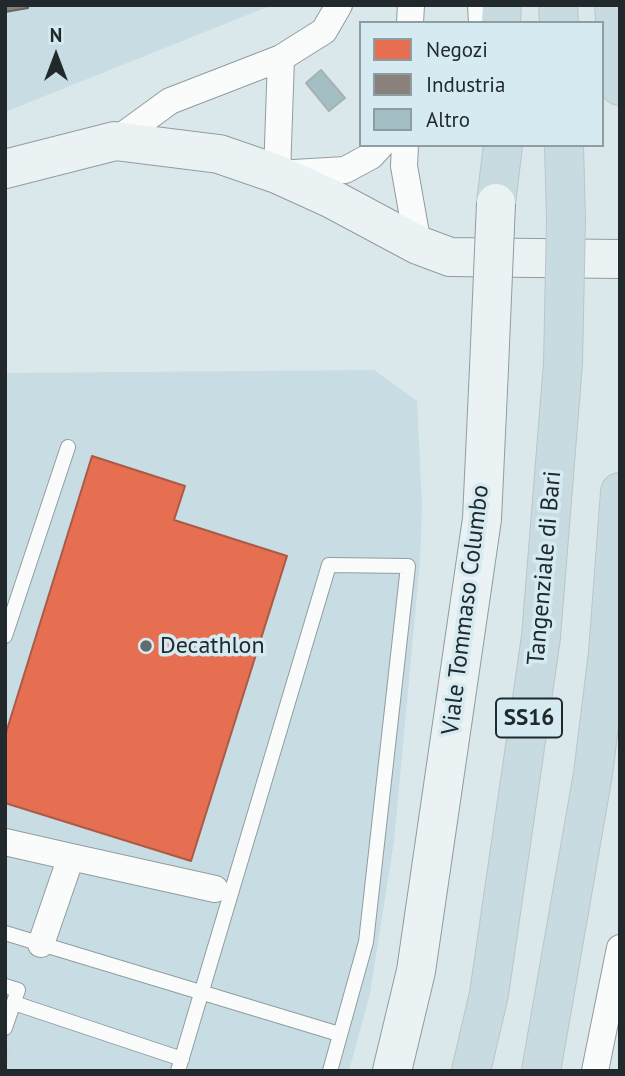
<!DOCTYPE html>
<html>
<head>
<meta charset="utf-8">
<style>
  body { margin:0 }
  #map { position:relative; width:625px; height:1076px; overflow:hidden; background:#dbe8eb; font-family:"PT Sans",sans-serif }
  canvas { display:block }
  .frame { position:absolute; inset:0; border:7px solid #21292c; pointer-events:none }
  .legend { position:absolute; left:359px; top:21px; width:245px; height:126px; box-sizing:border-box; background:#d5ebf1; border:2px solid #8d9da2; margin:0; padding:9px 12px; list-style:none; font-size:21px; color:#21292c }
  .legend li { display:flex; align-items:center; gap:14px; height:35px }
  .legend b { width:35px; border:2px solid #8d9da2 }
  .north { position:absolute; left:21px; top:21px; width:70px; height:70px; -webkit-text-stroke:5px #d5ebf1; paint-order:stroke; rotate:0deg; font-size:19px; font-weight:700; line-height:28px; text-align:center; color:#21292c }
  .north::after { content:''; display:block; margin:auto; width:24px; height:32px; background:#21292c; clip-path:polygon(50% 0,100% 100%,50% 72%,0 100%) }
</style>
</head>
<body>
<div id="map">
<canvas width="625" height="1076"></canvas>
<div class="frame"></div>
<ul class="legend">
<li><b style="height:19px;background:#e76f51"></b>Negozi</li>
<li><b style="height:19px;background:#8a817c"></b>Industria</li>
<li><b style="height:19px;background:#a3bfc5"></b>Altro</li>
</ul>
<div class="north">N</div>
</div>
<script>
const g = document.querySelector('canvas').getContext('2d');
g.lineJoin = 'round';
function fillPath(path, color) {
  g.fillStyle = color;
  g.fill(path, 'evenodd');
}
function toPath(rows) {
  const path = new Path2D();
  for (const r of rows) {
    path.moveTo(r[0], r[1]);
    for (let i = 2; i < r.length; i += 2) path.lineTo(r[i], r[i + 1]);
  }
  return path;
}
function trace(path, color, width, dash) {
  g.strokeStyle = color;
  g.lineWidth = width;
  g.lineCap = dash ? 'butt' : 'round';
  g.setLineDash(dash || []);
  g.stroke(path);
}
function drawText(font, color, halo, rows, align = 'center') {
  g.font = font + ' "PT Sans",sans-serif';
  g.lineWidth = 7;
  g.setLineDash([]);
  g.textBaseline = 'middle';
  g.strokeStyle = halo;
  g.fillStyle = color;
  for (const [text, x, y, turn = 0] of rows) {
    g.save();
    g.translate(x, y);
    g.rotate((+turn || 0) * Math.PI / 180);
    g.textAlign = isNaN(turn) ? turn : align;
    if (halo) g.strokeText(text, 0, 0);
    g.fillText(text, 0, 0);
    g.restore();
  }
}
fillPath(toPath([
  [5,5,272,5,5,112],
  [374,370,417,401,422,506,420,562,394,841,370,994,349,1071,5,1071,5,373]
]), '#c7dde3');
const shops = toPath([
  [92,456,185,486,174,520,287,556,191,861,5,803,5,736,92,456]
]);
fillPath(shops, '#e76f51');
trace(shops, '#ac5a46', 2);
const industry = toPath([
  [5,5,28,5,28,8,5,12,5,5]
]);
fillPath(industry, '#8a817c');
trace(industry, '#6a6764', 2);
const building = toPath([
  [321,70,345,98,329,111,306,83,321,70]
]);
fillPath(building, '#a3bfc5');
trace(building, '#a7b1b4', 2);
const lane = toPath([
  [5,636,68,447],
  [5,933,339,1034],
  [5,986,18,990,5,1028],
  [14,1003,182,1059],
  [178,1071,329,565,408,566,366,942,330,1071]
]);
const street = toPath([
  [481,5,482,23],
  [410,23,411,5],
  [281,58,277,174,345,170,371,156,381,145],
  [115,141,170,101,281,58,324,31,339,5],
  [405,145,404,166,418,245],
  [5,842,71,857],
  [41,944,71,857,215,889],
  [595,1071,620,948]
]);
const secondary = toPath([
  [5,169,115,141,219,154,277,174,332,199,418,245,450,257,620,259],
  [392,1071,416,971,482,519,489,368]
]);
const highway = toPath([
  [558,5,559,23],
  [614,5,620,86],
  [501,23,502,5],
  [564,145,566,219],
  [496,203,503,145],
  [471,1071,489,994,541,637,563,363],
  [541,1071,593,774,608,653,620,492]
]);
trace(lane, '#929c9f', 16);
trace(street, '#929c9f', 28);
trace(secondary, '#929c9f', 40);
trace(highway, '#bec4c6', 40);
trace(toPath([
  [5,1062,9,1049]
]), '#d0d4d4', 4.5, [7, 3.5]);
trace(lane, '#fafcfc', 14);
trace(street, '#fafcfc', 26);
trace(secondary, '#eaf2f4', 38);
trace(highway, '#c7dbe0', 38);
const secondaryBridge = toPath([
  [489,368,496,203]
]);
const highwayBridge = toPath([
  [563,363,566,219]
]);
trace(secondaryBridge, '#929c9f', 40, []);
trace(highwayBridge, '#bec4c6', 40, []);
trace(secondaryBridge, '#eaf2f4', 38);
trace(highwayBridge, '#c7dbe0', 38);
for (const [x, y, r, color] of [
  [146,646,7,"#626c6f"]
]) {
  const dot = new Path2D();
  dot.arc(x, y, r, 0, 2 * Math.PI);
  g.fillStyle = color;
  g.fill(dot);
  trace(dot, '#d5ebf1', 2.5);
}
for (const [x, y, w] of [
  [529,718,66]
]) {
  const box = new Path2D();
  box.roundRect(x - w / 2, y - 19.5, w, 39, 5);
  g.fillStyle = '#d5ebf1';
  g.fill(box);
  trace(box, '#21292c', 2);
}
drawText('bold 23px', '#21292c', null, [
  ["SS16",529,718]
]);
drawText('24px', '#21292c', '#d5ebf1', [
  ["Tangenziale di Bari",545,568,-85],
  ["Viale Tommaso Columbo",466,610,-83]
]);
drawText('24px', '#21292c', '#d5ebf1', [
  ["Decathlon",160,646]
], 'left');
</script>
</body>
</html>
